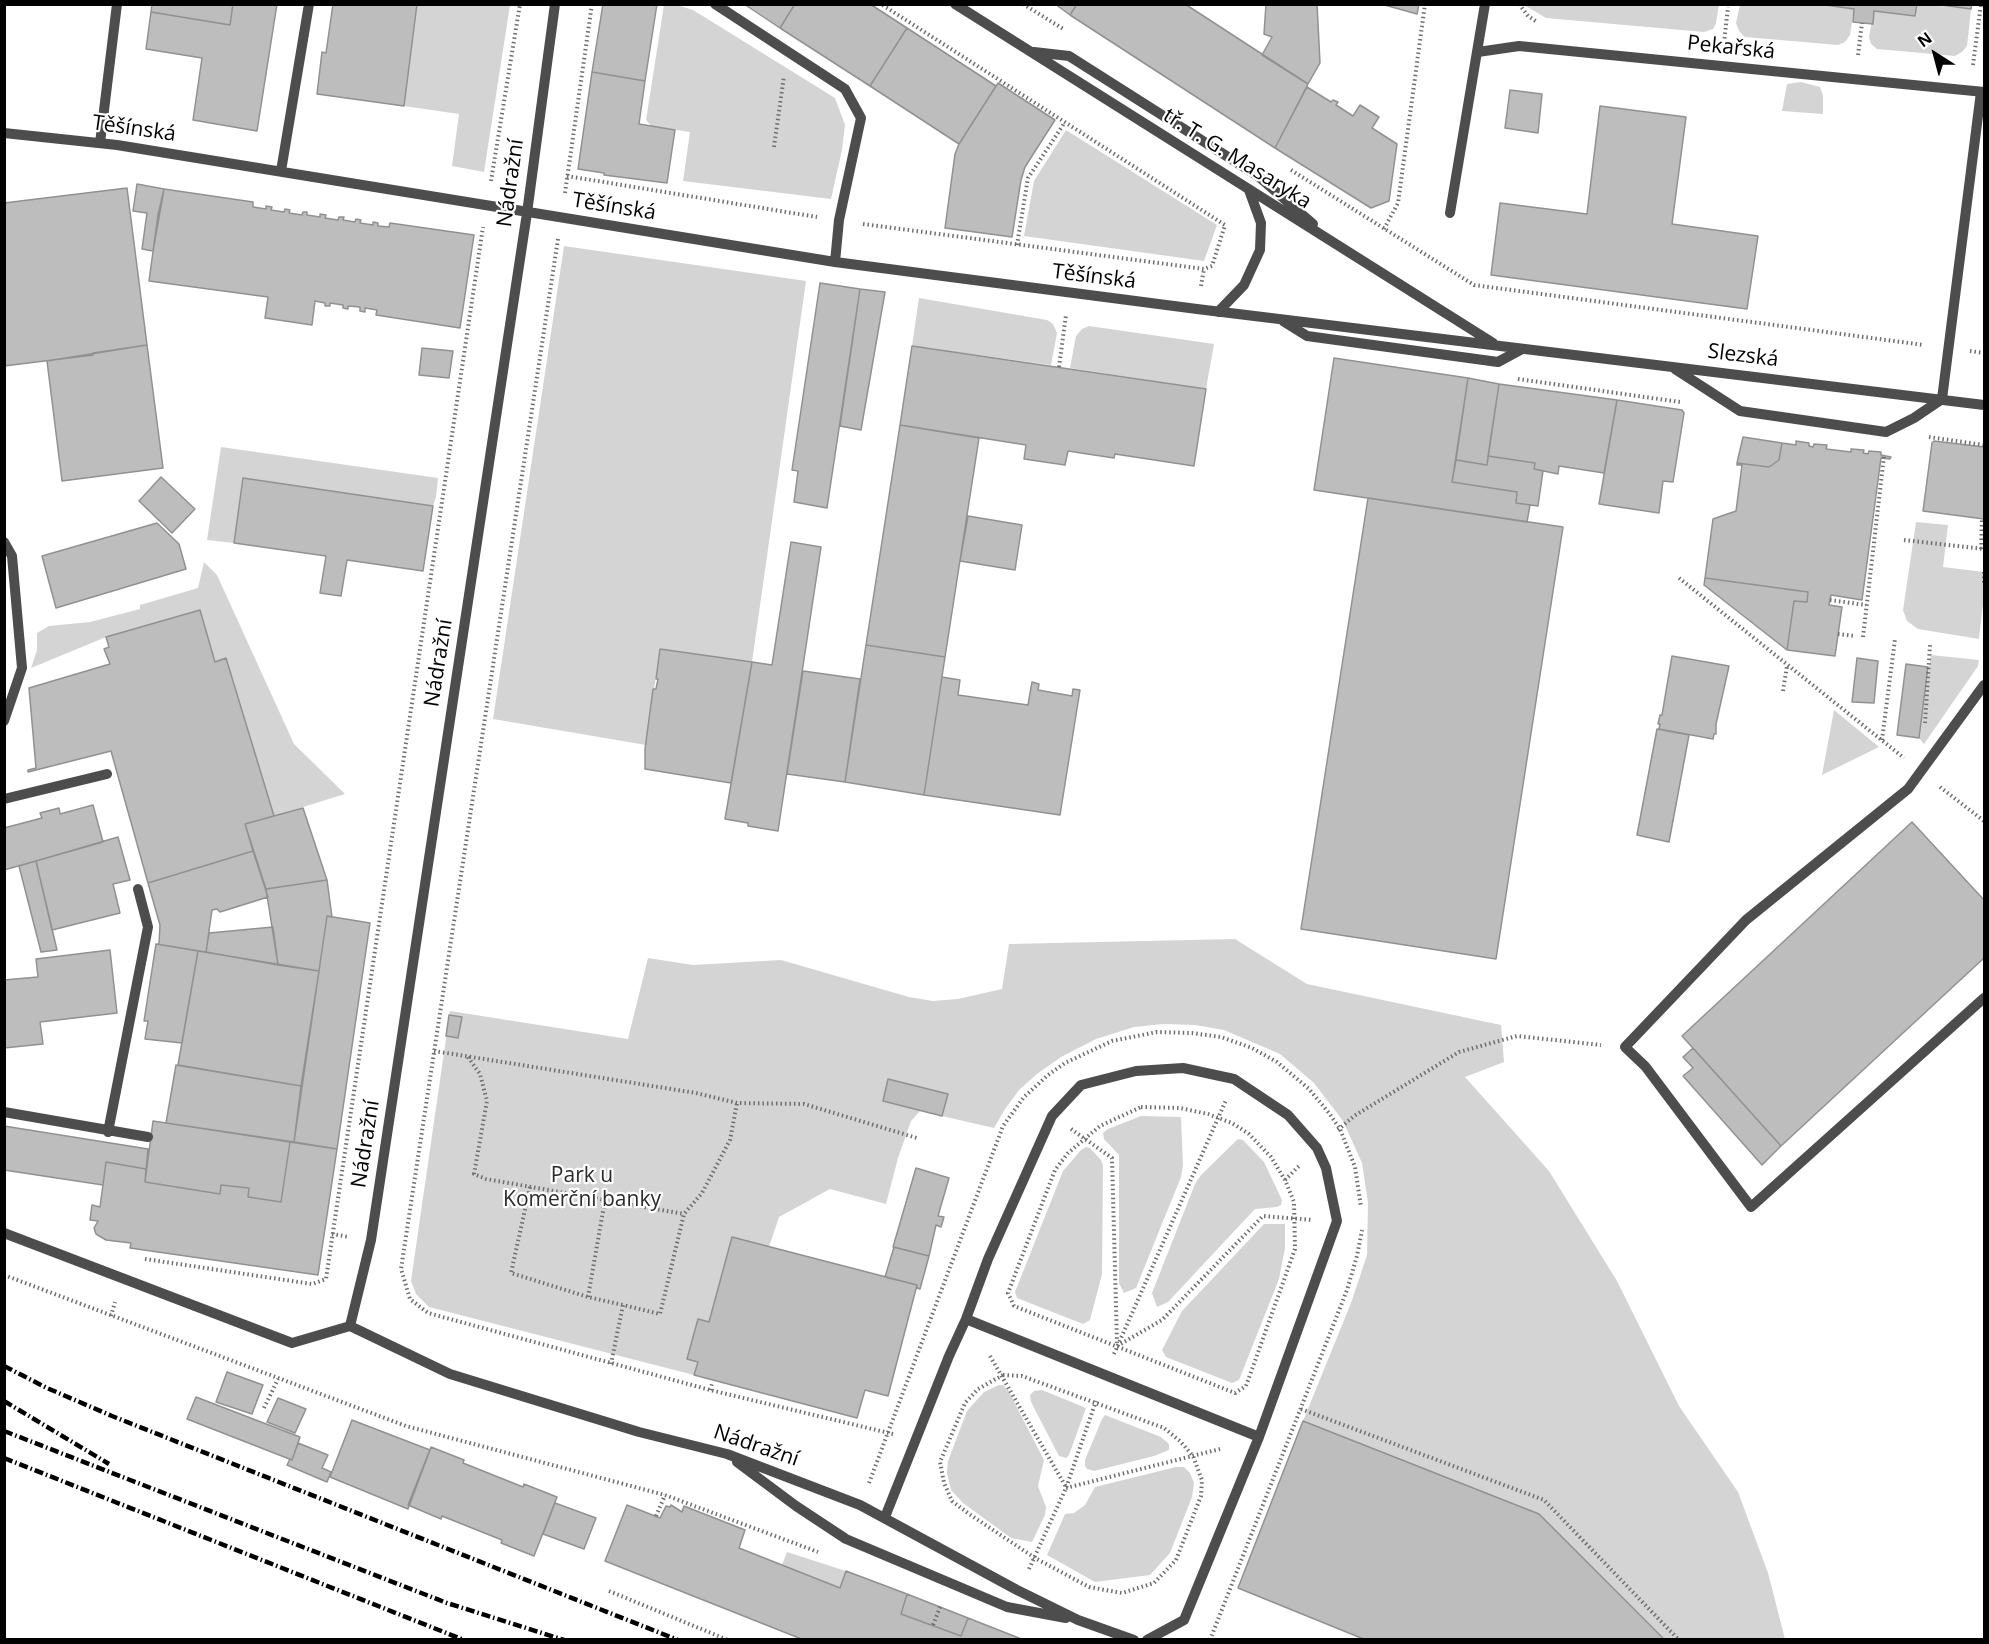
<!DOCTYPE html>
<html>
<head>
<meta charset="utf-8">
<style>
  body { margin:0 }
  #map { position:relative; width:1989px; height:1644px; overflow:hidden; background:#fff; font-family:"Open Sans",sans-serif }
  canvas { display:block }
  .frame { position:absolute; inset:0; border:6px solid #000; pointer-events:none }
  .north { position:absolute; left:1905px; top:24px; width:60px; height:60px; -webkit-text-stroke:4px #fff; paint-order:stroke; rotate:324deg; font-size:16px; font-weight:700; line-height:24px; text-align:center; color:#000 }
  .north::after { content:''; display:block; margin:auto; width:21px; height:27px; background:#000; clip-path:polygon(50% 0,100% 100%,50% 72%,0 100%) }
</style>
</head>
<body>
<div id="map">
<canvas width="1989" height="1644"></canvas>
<div class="frame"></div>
<div class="north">N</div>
</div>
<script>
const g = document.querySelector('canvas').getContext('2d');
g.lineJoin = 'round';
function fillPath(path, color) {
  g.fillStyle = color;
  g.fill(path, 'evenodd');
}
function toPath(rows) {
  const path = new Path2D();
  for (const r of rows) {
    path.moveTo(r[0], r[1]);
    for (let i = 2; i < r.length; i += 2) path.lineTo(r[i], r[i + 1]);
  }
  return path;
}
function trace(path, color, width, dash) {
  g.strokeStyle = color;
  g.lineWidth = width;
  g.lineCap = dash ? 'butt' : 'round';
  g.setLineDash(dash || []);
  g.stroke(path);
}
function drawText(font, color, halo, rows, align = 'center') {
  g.font = font + ' "Open Sans",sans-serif';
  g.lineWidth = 4.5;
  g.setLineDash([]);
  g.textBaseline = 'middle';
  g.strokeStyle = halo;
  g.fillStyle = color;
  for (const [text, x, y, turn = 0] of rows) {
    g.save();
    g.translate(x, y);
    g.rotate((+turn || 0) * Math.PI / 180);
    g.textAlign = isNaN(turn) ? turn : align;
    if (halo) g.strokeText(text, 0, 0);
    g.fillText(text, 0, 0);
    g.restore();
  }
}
fillPath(toPath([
  [1818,4,1854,9,1850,35,1845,42,1838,45,1745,37,1739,31,1736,23,1740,5],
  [1917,4,1971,9,1967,46,1962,52,1955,56,1877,49,1871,44,1869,37,1874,11,1915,16],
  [417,5,510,5,484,172,452,166,459,114,404,106],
  [664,5,677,5,693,10,835,98,845,125,842,150,831,199,683,181,690,132,651,126,646,120],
  [1524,5,1719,5,1716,23,1713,29,1704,32,1546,18],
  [1801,82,1820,87,1823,95,1823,114,1782,111,1787,84],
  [1066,130,1217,225,1204,261,1024,236,1034,181],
  [564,246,806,281,752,662,660,649,646,745,493,719],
  [919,298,1047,320,1053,324,1057,333,1051,365,912,346],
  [1089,326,1214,344,1206,389,1070,368,1076,336,1082,329],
  [221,447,438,478,436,497,433,506,243,478,234,543,207,540],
  [1916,522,1948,525,1943,567,1984,572,1984,595,1979,639,1918,629,1907,621,1903,610],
  [204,562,217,575,294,744,345,794,274,816,226,659,215,662,200,611,106,637,31,668,37,650,37,633,49,626,90,622,140,609,140,605,198,588],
  [1931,655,1979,660,1978,666,1924,744,1919,738],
  [1834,710,1879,747,1822,775],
  [1235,939,1307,984,1501,1025,1504,1062,1465,1077,1549,1171,1617,1281,1679,1406,1738,1492,1768,1573,1785,1639,1665,1639,1539,1514,1303,1421,1351,1303,1367,1255,1368,1203,1362,1163,1343,1121,1314,1083,1280,1054,1224,1030,1195,1025,1163,1024,1134,1027,1096,1039,1061,1057,1037,1074,1019,1090,1005,1109,994,1128,942,1116,948,1094,888,1079,883,1101,920,1111,911,1121,898,1158,886,1204,830,1189,779,1217,769,1247,732,1237,709,1322,698,1319,687,1359,698,1362,694,1375,429,1307,416,1294,411,1281,450,1011,628,1039,648,958,693,965,781,960,909,997,933,1001,958,999,1002,989,1009,944],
  [1141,1116,1181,1117,1183,1166,1181,1177,1136,1288,1124,1293,1119,1283,1119,1155,1104,1139,1103,1133,1108,1129],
  [1238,1139,1243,1140,1264,1162,1282,1200,1281,1205,1277,1207,1255,1209,1168,1302,1157,1307,1152,1293,1195,1184,1201,1175],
  [1086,1147,1090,1148,1101,1160,1103,1165,1102,1274,1090,1320,1083,1324,1017,1298,1015,1292,1063,1171,1081,1150],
  [1264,1224,1285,1224,1285,1248,1279,1279,1239,1380,1232,1383,1166,1357,1162,1350,1182,1311],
  [999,1385,1003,1385,1008,1390,1044,1460,1038,1486,1046,1507,1045,1515,1032,1542,1011,1538,963,1503,951,1490,947,1473,948,1461,967,1411,984,1392],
  [1042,1390,1086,1408,1069,1455,1066,1458,1059,1456,1031,1402,1030,1395,1034,1391],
  [1105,1415,1161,1437,1169,1444,1169,1450,1154,1456,1094,1471,1087,1469,1085,1466,1085,1460,1102,1419],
  [1176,1467,1184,1467,1190,1473,1194,1483,1192,1497,1170,1553,1150,1575,1095,1582,1047,1555,1065,1514,1074,1513,1085,1505,1095,1487],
  [787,1552,846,1571,840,1588,782,1565]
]), '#d4d4d4');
const building = toPath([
  [152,4,233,4,230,25,151,12,152,4],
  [233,4,277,4,257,131,193,120,202,58,146,49,151,12,230,25,233,4],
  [333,4,417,4,404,106,317,94,322,52,326,53,333,4],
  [603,4,657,4,645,81,592,72,603,4],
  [744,4,795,4,780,28,744,4],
  [795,4,870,4,907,28,870,86,780,28,795,4],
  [1055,4,1077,4,1070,15,1055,4],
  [1077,4,1185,4,1308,84,1275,148,1070,15,1077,4],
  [1266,4,1317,4,1320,63,1308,84,1262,55,1272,37,1264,34,1266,4],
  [1381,4,1419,4,1417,14,1381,4],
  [1818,4,1917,4,1915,16,1874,11,1873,24,1853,22,1854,9,1818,4],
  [1933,4,1972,4,1971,9,1933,4],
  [907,28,996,86,959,144,870,86,907,28],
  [592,72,645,81,639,124,675,130,667,183,604,175,604,173,578,169,592,72],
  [998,83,1055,120,1025,167,1021,180,1012,237,945,228,955,154,959,144,998,83],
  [1307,87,1331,102,1333,100,1338,102,1336,105,1353,116,1360,105,1379,117,1372,128,1397,144,1389,201,1371,208,1275,148,1307,87],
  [1510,90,1542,94,1538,133,1505,128,1510,90],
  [1600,106,1686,117,1672,224,1758,236,1747,309,1491,275,1500,203,1587,214,1600,106],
  [137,184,164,189,153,251,142,249,147,213,133,211,137,184],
  [127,188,147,345,93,353,93,355,4,366,4,203,127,188],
  [164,189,253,202,253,207,266,209,266,206,272,207,271,210,284,212,285,209,290,210,289,213,302,215,303,212,307,212,307,215,320,217,320,214,326,215,325,218,338,220,339,217,344,217,343,220,355,222,356,219,361,220,360,223,373,225,373,222,378,223,378,226,389,227,390,223,474,235,460,328,376,315,377,310,365,308,365,312,360,311,360,307,348,306,348,309,343,308,343,305,330,303,330,306,325,306,325,303,315,301,312,325,265,318,268,297,149,281,158,215,164,189],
  [820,283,860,289,827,508,794,502,798,471,792,470,820,283],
  [860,289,885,292,861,430,840,426,860,289],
  [147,345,163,468,62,481,47,361,147,345],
  [912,346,1206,389,1194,466,1115,454,1114,458,1068,451,1065,465,1024,459,1026,445,900,425,912,346],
  [422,348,453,351,449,378,419,375,422,348],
  [1334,358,1468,378,1452,482,1517,492,1516,503,1530,505,1527,522,1314,490,1334,358],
  [1468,378,1499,384,1487,465,1456,460,1468,378],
  [1499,384,1617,400,1604,473,1559,466,1558,474,1534,469,1535,463,1488,456,1499,384],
  [1617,400,1682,410,1684,413,1673,482,1663,481,1659,513,1599,504,1617,400],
  [900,425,979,438,945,657,866,645,900,425],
  [1743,437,1782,443,1779,460,1769,467,1737,463,1743,437],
  [1796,441,1809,443,1809,446,1813,447,1814,444,1827,445,1826,449,1851,452,1851,449,1864,450,1863,453,1868,454,1869,451,1881,452,1881,455,1891,457,1890,459,1881,458,1862,600,1831,595,1829,605,1842,607,1835,656,1787,650,1794,601,1807,602,1808,592,1705,578,1713,519,1736,511,1742,465,1737,465,1737,463,1769,467,1779,460,1782,443,1796,445,1796,441],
  [1934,441,1984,447,1984,519,1923,511,1932,443,1934,441],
  [1488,456,1535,463,1534,469,1543,471,1538,506,1516,503,1517,492,1452,482,1456,460,1487,465,1488,456],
  [161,477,195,509,172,533,139,501,161,477],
  [243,478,433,506,423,571,347,560,341,596,320,593,326,556,234,543,243,478],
  [1368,498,1563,527,1496,959,1301,929,1368,498],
  [968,516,1022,525,1015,570,960,561,968,516],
  [157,523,179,544,186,569,56,608,42,556,157,523],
  [791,542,821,547,778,831,748,826,748,823,725,819,752,662,772,665,791,542],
  [1705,578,1808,592,1807,602,1794,601,1787,650,1704,585,1705,578],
  [200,610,215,662,226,658,274,816,245,824,253,851,148,883,111,751,28,772,28,770,36,768,29,688,110,664,104,649,109,647,106,637,200,610],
  [866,645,945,657,924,795,845,782,866,645],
  [660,649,752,662,731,783,645,769,645,749,653,689,656,689,658,679,656,679,660,649],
  [1672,656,1729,666,1716,724,1716,734,1714,734,1713,739,1659,729,1660,724,1658,724,1660,715,1662,715,1672,656],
  [1857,658,1878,661,1874,703,1852,702,1857,658],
  [1906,664,1928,667,1919,738,1897,735,1906,664],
  [803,671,860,679,845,782,787,774,803,671],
  [942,677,960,680,958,695,1028,705,1032,682,1039,684,1038,690,1072,696,1073,689,1080,690,1060,815,924,795,942,677],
  [1657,729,1689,735,1669,842,1637,835,1657,729],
  [93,805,103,842,4,870,4,828,42,818,40,813,59,808,60,814,93,805],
  [303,808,327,880,266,889,245,824,303,808],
  [1912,822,1984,900,1984,958,1781,1146,1682,1036,1912,822],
  [118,837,130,880,113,884,120,913,52,930,36,861,118,837],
  [253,851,268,897,220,912,217,909,212,910,206,952,156,944,159,944,160,925,148,883,253,851],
  [36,861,57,950,41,952,19,866,36,861],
  [327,880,332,917,327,916,319,971,278,965,266,889,327,880],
  [327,916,370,923,337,1149,294,1142,327,916],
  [273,927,278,965,206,952,209,933,273,927],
  [156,944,198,951,182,1043,145,1039,148,1021,144,1021,156,944],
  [110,950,117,1013,40,1022,43,1044,4,1048,4,980,38,977,36,959,110,950],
  [198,951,319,971,301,1086,178,1065,198,951],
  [449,1015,462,1017,458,1038,446,1036,449,1015],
  [1693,1048,1781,1146,1762,1165,1683,1076,1693,1068,1683,1057,1693,1048],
  [176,1065,301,1086,294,1142,166,1123,176,1065],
  [888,1079,948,1094,942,1116,883,1101,888,1079],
  [153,1121,290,1142,281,1202,248,1197,249,1188,221,1185,220,1194,145,1182,153,1121],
  [4,1126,148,1149,146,1169,106,1162,103,1185,4,1170,4,1126],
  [290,1142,337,1149,318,1275,130,1248,131,1243,106,1240,96,1234,94,1228,98,1221,90,1220,92,1205,100,1207,106,1162,146,1169,145,1182,220,1194,221,1185,249,1188,248,1197,281,1202,290,1142],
  [916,1168,949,1178,938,1216,944,1217,941,1227,936,1225,929,1256,893,1247,916,1168],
  [732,1237,917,1285,888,1396,865,1390,857,1418,694,1375,698,1362,687,1359,698,1319,709,1322,732,1237],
  [894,1247,929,1256,920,1289,917,1288,917,1285,885,1277,894,1247],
  [227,1372,263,1385,252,1414,216,1402,227,1372],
  [196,1397,300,1437,292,1460,187,1419,196,1397],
  [278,1398,306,1409,295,1433,267,1422,278,1398],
  [352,1420,430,1450,408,1509,330,1477,352,1420],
  [1303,1421,1539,1514,1665,1640,1366,1640,1238,1588,1303,1421],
  [298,1443,328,1455,322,1468,331,1472,327,1482,287,1465,290,1459,292,1460,298,1443],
  [431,1447,464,1460,463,1463,523,1487,524,1484,557,1497,534,1556,501,1543,502,1540,442,1516,441,1519,408,1505,431,1447],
  [555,1503,596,1518,584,1549,543,1534,555,1503],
  [627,1505,660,1518,666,1506,670,1507,671,1505,682,1512,684,1506,745,1530,739,1548,840,1588,846,1571,907,1594,901,1614,961,1636,968,1618,1024,1640,804,1640,605,1561,627,1505],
  [907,1594,968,1618,961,1636,901,1614,907,1594]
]);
fillPath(building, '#bdbdbd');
trace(building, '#919191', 1.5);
trace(toPath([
  [1023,4,1065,30],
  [1519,4,1528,16,1537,22],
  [1724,43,1728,7],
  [1858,55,1862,23],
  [1973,65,1981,4],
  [774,147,784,76],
  [1291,170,1474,285,1924,345],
  [567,176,817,217],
  [491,181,520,4],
  [565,193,592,4],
  [863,224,1204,269,1212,266,1225,225,881,4],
  [1384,229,1398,203,1425,4],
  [558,239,401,1269,410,1299,428,1313,710,1390,893,1434],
  [1017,245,1028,178,1065,122],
  [1201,286,1204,269],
  [1970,351,1984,353],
  [1059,367,1066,315],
  [1518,379,1680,402],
  [1929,437,1984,445],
  [1904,540,1984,549],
  [1981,549,1982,519],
  [1984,572,1984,585],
  [1679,578,1904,758],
  [1830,600,1866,605],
  [1838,634,1855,636],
  [1863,637,1884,456],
  [1783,691,1787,666],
  [1925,723,1930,645],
  [1882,740,1895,639],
  [1940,787,1984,821],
  [434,1051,696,1093,737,1103,804,1104,917,1138],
  [468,1057,480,1074,487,1101,474,1174,486,1179,684,1214],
  [1141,1107,1180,1108,1208,1114,1232,1123,1249,1134,1271,1157,1285,1180,1294,1202,1295,1249,1246,1386,1235,1393,1014,1306,1008,1293,1055,1170,1068,1153,1100,1126,1141,1107],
  [1071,1129,1112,1158,1117,1343],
  [1338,1130,1354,1116,1459,1052,1517,1036,1601,1045],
  [1285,1180,1299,1166],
  [530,1187,511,1273,588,1297,623,1305],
  [332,1234,349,1237],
  [145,1259,312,1284,326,1279,483,227],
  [4,1275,406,1426,665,1495,818,1552],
  [588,1297,605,1200],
  [111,1316,115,1302],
  [1117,1346,1162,1320,1263,1216,1313,1220],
  [1114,1354,1226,1100],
  [990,1356,1066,1487],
  [611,1364,623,1305,660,1314,684,1214,702,1193,730,1140,737,1103],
  [1003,1375,1022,1376,1164,1428,1180,1441,1193,1456,1202,1480,1201,1496,1176,1560,1154,1583,1122,1593,1089,1587,1035,1558,969,1514,952,1501,944,1483,940,1462,965,1403,978,1389,1003,1375],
  [710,1390,712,1384],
  [264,1408,278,1379],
  [1301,1409,1544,1500,1679,1640],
  [869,1483,1003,1126,1024,1097,1048,1075,1065,1063,1112,1041,1157,1032,1192,1033,1221,1037,1252,1048,1277,1062,1309,1089,1329,1113,1340,1129,1355,1167,1361,1207],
  [1066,1488,1220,1449],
  [656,1516,665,1495],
  [1029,1569,1066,1488,1096,1401],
  [609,1591,728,1640],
  [933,1625,941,1605],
  [1210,1640,1347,1290,1357,1256,1362,1230]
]), '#6f6f6f', 4, [1.5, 3]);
trace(toPath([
  [715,4,845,89,861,118,839,220,835,262],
  [955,4,1493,343],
  [1034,52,1069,56,1258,176,1313,224],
  [1478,52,1519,46,1984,92],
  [4,133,117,145,835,262,1197,309,1984,405],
  [100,143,117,4],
  [281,171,309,4],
  [1450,213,1485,4],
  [1218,312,1244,285,1260,250,1261,223,1249,190],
  [1283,321,1307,336,1498,362,1522,349],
  [1675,369,1740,411,1886,432,1914,418,1942,399],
  [1942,399,1981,92],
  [4,542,12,556,22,668,4,721],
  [1984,685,1908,789,1746,920,1625,1047,1645,1066,1751,1207,1984,998],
  [4,799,107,774],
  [4,1112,148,1137],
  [108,1132,148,927,138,889],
  [4,1233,292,1343,350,1326,450,1374,639,1432,727,1454,860,1505,1017,1590,1078,1620,1134,1640],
  [966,1319,1259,1437],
  [350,1326,371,1240,527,213,555,4],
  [737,1462,796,1506,846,1539,1007,1607,1066,1618],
  [885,1517,949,1356,966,1319,988,1259,1052,1116,1081,1085,1136,1071,1183,1068,1234,1079,1288,1115,1317,1148,1326,1168,1337,1221,1259,1437,1184,1620,1147,1640]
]), '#4d4d4d', 10);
trace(toPath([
  [4,1366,47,1388,112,1416,678,1640],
  [4,1401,109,1464],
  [4,1431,447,1603,564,1640],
  [4,1458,464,1640]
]), '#000', 4.5, [9, 3, 1.5, 3]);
drawText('21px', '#000', '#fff', [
  ["Pekařská",1731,48,6],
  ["Těšínská",134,129,8],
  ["tř. T. G. Masaryka",1237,159,32],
  ["Nádražní",511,183,-82],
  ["Těšínská",614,207,9],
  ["Těšínská",1094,277,7],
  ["Slezská",1743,356,7],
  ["Nádražní",439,663,-81],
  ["Nádražní",366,1144,-81],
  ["Nádražní",756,1446,19]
]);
drawText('21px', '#2b2b2b', '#fff', [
  ["Park u",582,1176],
  ["Komerční banky",582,1200]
]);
</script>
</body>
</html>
